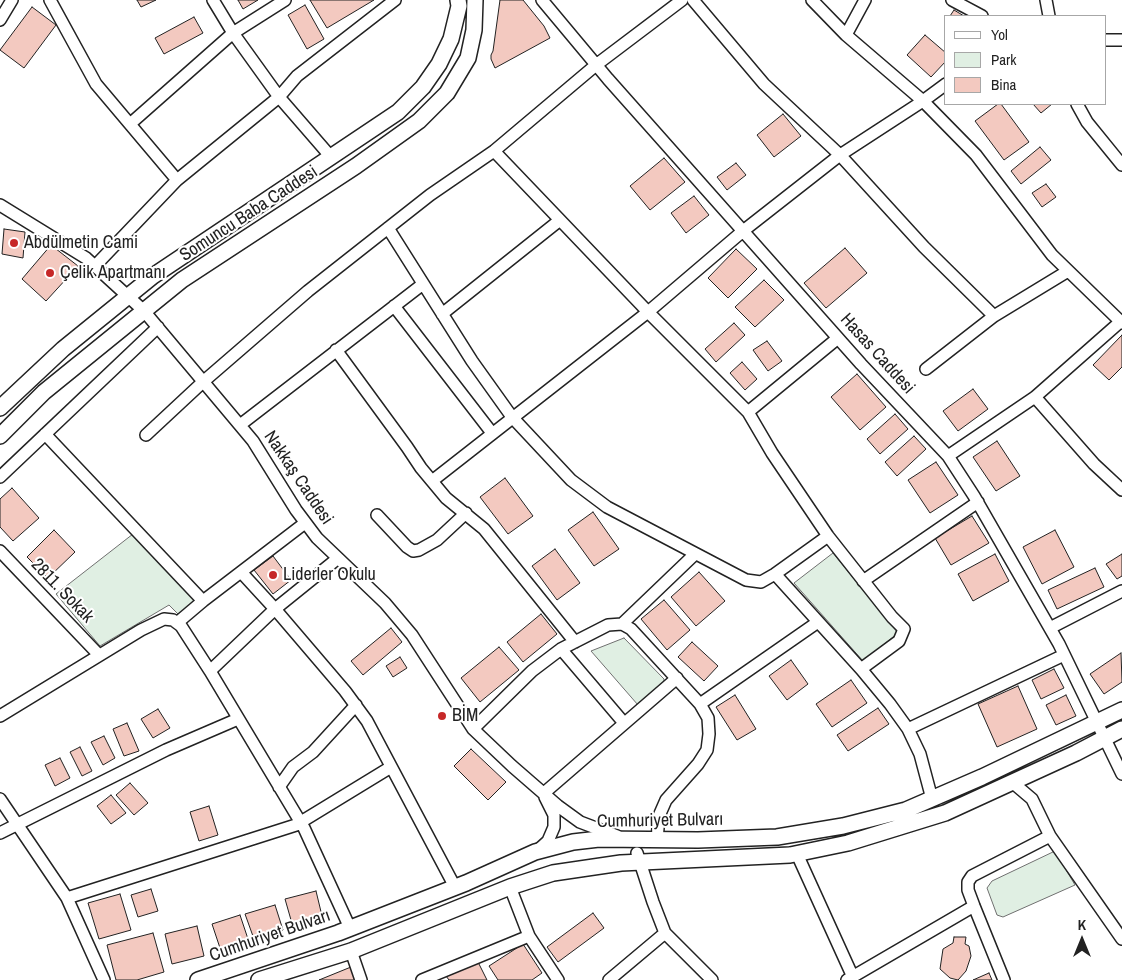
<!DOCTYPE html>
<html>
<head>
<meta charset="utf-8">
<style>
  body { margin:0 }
  #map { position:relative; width:1122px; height:980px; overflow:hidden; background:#fff; font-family:"Archivo Narrow",sans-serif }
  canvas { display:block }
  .legend { position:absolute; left:944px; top:15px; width:162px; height:90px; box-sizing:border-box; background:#fff; border:1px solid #a7a7a7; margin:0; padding:6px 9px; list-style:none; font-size:15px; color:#222 }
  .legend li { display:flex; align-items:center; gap:10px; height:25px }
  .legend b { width:25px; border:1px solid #a7a7a7 }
  .north { position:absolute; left:1057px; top:915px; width:50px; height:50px; -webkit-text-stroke:4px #fff; paint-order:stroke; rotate:0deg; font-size:14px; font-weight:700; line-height:20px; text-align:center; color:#222 }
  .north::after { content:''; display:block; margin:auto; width:18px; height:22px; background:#222; clip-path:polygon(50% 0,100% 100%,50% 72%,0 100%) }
</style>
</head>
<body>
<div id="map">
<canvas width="1122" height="980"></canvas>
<ul class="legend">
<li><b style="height:6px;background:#fff"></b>Yol</li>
<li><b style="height:14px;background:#e0efe3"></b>Park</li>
<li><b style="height:14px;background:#f3c9c0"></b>Bina</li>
</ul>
<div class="north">K</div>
</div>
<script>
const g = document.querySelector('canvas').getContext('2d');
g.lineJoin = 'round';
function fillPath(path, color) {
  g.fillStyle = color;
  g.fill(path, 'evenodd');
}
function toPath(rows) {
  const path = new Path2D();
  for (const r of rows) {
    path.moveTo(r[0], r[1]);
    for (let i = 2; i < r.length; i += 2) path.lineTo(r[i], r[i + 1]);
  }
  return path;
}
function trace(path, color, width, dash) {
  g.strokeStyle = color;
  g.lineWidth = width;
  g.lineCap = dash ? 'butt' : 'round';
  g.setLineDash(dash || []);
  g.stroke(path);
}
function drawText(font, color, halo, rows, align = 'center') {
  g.font = font + ' "Archivo Narrow",sans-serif';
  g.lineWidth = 4;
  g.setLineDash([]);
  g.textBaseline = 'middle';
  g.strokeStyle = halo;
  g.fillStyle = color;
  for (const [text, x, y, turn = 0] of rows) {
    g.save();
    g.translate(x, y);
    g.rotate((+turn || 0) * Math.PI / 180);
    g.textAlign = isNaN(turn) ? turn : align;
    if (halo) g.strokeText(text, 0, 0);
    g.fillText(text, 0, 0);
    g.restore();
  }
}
const green = toPath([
  [133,534,198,598,180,616,169,605,100,646,56,594,133,534],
  [833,553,898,633,863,661,794,583,833,553],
  [624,638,664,679,664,685,638,705,591,651,624,638],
  [1055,851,1075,885,1003,917,997,915,987,888,992,881,1055,851]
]);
fillPath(green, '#e0efe3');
trace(green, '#6f6f6f', 1);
const building = toPath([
  [137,0,156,0,141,7,137,0],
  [238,0,258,0,243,9,238,0],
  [310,0,374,0,327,28,310,0],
  [500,0,523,0,544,26,550,38,495,68,491,59,491,55,493,51,500,0],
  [305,5,324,39,307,49,288,15,305,5],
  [32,7,56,25,24,68,0,50,32,7],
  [954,10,964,16,950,16,954,10],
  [194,17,203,33,164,54,155,38,194,17],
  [925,35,946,53,946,61,931,77,907,55,925,35],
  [998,104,1001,104,1029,142,1004,160,975,121,998,104],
  [1033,104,1052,104,1041,113,1033,104],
  [783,114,801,136,774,157,757,135,783,114],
  [1040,147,1051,160,1021,184,1011,171,1040,147],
  [664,158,685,182,650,210,630,186,664,158],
  [736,163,746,175,727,190,717,177,736,163],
  [1046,184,1056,197,1042,207,1032,193,1046,184],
  [694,196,709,215,686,233,671,213,694,196],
  [4,229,25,232,23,258,2,254,4,229],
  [51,245,78,266,46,301,22,279,51,245],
  [845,248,867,273,826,308,804,283,845,248],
  [736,249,757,269,728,298,708,278,736,249],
  [764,280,784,300,755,327,735,307,764,280],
  [734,323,745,335,716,362,705,349,734,323],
  [1122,335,1122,367,1109,380,1093,365,1122,335],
  [767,341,782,361,768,371,753,350,767,341],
  [742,362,757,379,745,390,730,373,742,362],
  [857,374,886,407,860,430,831,397,857,374],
  [973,389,988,409,958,431,943,411,973,389],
  [895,414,908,429,880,454,867,439,895,414],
  [914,436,926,449,897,476,885,462,914,436],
  [997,441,1020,476,996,491,973,457,997,441],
  [936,462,958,495,930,513,908,480,936,462],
  [505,478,533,516,508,534,480,497,505,478],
  [12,488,39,518,13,541,0,527,0,499,12,488],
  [593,512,619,549,594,566,568,530,593,512],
  [972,516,989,543,951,565,935,538,972,516],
  [54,530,75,552,48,578,27,557,54,530],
  [1055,530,1074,567,1042,584,1023,547,1055,530],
  [555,549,580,583,557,600,532,566,555,549],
  [995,554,1009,581,973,601,958,574,995,554],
  [1122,554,1122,576,1117,579,1106,564,1122,554],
  [273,556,291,580,273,594,254,570,273,556],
  [1095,568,1104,587,1057,609,1048,590,1095,568],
  [699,572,725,601,696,626,671,597,699,572],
  [664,600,690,630,667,650,641,619,664,600],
  [541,614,557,634,523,662,507,642,541,614],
  [391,628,402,642,363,675,351,661,391,628],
  [692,642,718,666,704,681,678,657,692,642],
  [499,647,519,670,480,702,461,678,499,647],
  [1121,653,1122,682,1104,694,1090,674,1121,653],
  [400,657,407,668,393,677,386,666,400,657],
  [791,660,808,684,787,700,769,676,791,660],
  [1054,669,1064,688,1041,699,1032,680,1054,669],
  [851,680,867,703,832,727,816,704,851,680],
  [1018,686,1037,729,997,747,978,704,1018,686],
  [735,695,756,729,737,740,716,707,735,695],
  [1066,695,1076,716,1056,725,1046,705,1066,695],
  [878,708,889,724,848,751,837,735,878,708],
  [158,709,170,728,153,738,141,719,158,709],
  [127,723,139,751,124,756,113,729,127,723],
  [104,736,115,758,103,765,91,742,104,736],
  [80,747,92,771,82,776,70,752,80,747],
  [471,749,506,782,488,800,454,766,471,749],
  [60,758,70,778,55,786,45,765,60,758],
  [130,783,148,803,134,815,116,795,130,783],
  [111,795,126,813,111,824,97,806,111,795],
  [209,806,218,835,199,841,190,812,209,806],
  [151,889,158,911,138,917,131,895,151,889],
  [316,891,323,920,293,927,285,899,316,891],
  [120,894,131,930,99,939,88,903,120,894],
  [275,905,283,930,254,939,245,914,275,905],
  [593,913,604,928,558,962,547,947,593,913],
  [240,915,249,942,221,951,212,924,240,915],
  [197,926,204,956,172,964,165,934,197,926],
  [153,933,164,972,137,980,116,980,107,945,153,933],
  [954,937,966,937,965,944,969,946,971,956,966,971,958,980,950,978,940,969,943,949,953,943,954,937],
  [523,944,542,973,532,980,498,980,489,966,523,944],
  [477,960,487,980,449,980,446,976,477,960],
  [351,967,356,980,319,980,351,967],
  [989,973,992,980,973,980,989,973]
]);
fillPath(building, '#f3c9c0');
trace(building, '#222', 1);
const minor = toPath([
  [50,0,96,84,177,180],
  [213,0,233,33,279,97,331,157],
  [542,0,608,79,861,364,948,456,974,496,1059,644,1122,774],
  [693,0,764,84,840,155,924,247,994,316],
  [812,0,846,35,923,101,976,155,1052,255,1122,323],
  [952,0,982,16],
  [1046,0,1049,16],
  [0,20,12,0],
  [846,35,865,0],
  [1106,40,1122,40],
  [1077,104,1087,122,1122,165],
  [130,124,233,33,285,0],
  [494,151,648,312,748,412,772,453,828,536,892,617,904,629,899,641,861,669],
  [0,205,86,258,144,311,253,441,296,510,317,538,385,603,412,635,473,729,512,766,558,806,580,822,617,836],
  [388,228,472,361,512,417,571,480,607,507,746,580,761,582,775,574,828,536],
  [95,266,177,180,279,97,297,76,395,0],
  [394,306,492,433],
  [442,314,560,220],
  [336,350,407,447,421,468,446,498,484,529,575,642],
  [926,369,994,316,1068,271],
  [1035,397,1094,464,1122,490],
  [748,412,838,338],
  [240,425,423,284],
  [45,434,203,601],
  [146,435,204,381,308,291,430,195,494,151,596,65,682,0],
  [948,456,1035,397,1120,322],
  [0,477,158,327],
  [432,481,648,312,743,231,840,155,923,101,946,84],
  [377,515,407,547,413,551,419,550,437,540,466,513],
  [0,551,99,655],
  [241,572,275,609,345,691,367,721,455,887],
  [775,574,861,669,890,704,908,729,920,754,932,799],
  [863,581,978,502],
  [177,623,203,601,305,523],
  [622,624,695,554],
  [1050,628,1122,591],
  [561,649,624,723],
  [210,671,275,609,337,559],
  [700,704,818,622],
  [0,716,141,630,164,619,173,620,181,626,210,671,304,828,350,928],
  [473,729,532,671,561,649,608,625,622,624,631,629,700,704,708,718,709,734,707,750,698,764,666,800,659,816,657,840],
  [908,729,1064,655],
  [1012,782,1032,799,1050,836,1122,939],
  [279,787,293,767,313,752,356,705],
  [544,793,677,678],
  [0,799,67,898,104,980],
  [0,833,166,750,238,719],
  [537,851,548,841,554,827,554,815,545,797],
  [637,853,653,902,665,933,712,980],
  [797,854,852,975],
  [510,887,529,936,558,980],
  [67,898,296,825,391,767],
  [351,951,361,980],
  [422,980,529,936],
  [609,980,665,933],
  [847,980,974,906],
  [1004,980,974,906,968,890,968,882,972,876,1050,836]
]);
const major = toPath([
  [0,408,63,349,153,276,398,112,423,87,439,64,451,39,459,6,458,0],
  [0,436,44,392,182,280,356,166,419,121,447,93,468,58,474,30,475,0],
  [198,980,338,933,466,883,535,852,573,842,599,839,698,840,777,837,843,826,906,810,982,777,1122,710],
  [259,980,351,951,510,887,553,873,621,863,790,855,848,843,945,813,1076,753,1122,729]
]);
trace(minor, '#222', 14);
trace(major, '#222', 18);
trace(minor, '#fff', 11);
trace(major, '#fff', 15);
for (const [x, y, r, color] of [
  [14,243,5,"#c62828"],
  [50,273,5,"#c62828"],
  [273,575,5,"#c62828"],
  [442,716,5,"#c62828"]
]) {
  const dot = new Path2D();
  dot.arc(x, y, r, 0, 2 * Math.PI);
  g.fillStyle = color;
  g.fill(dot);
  trace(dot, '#fff', 2);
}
drawText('18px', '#222', '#fff', [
  ["Somuncu Baba Caddesi",249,214,-33],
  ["Hasas Caddesi",877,354,48],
  ["Nakkaş Caddesi",298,478,56],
  ["2811. Sokak",62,591,46],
  ["Cumhuriyet Bulvarı",660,821,-1],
  ["Cumhuriyet Bulvarı",270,936,-19]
]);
drawText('18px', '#222', '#fff', [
  ["Abdülmetin Cami",24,243],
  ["Çelik Apartmanı",60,273],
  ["Liderler Okulu",283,575],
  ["BİM",452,716]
], 'left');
</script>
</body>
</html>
